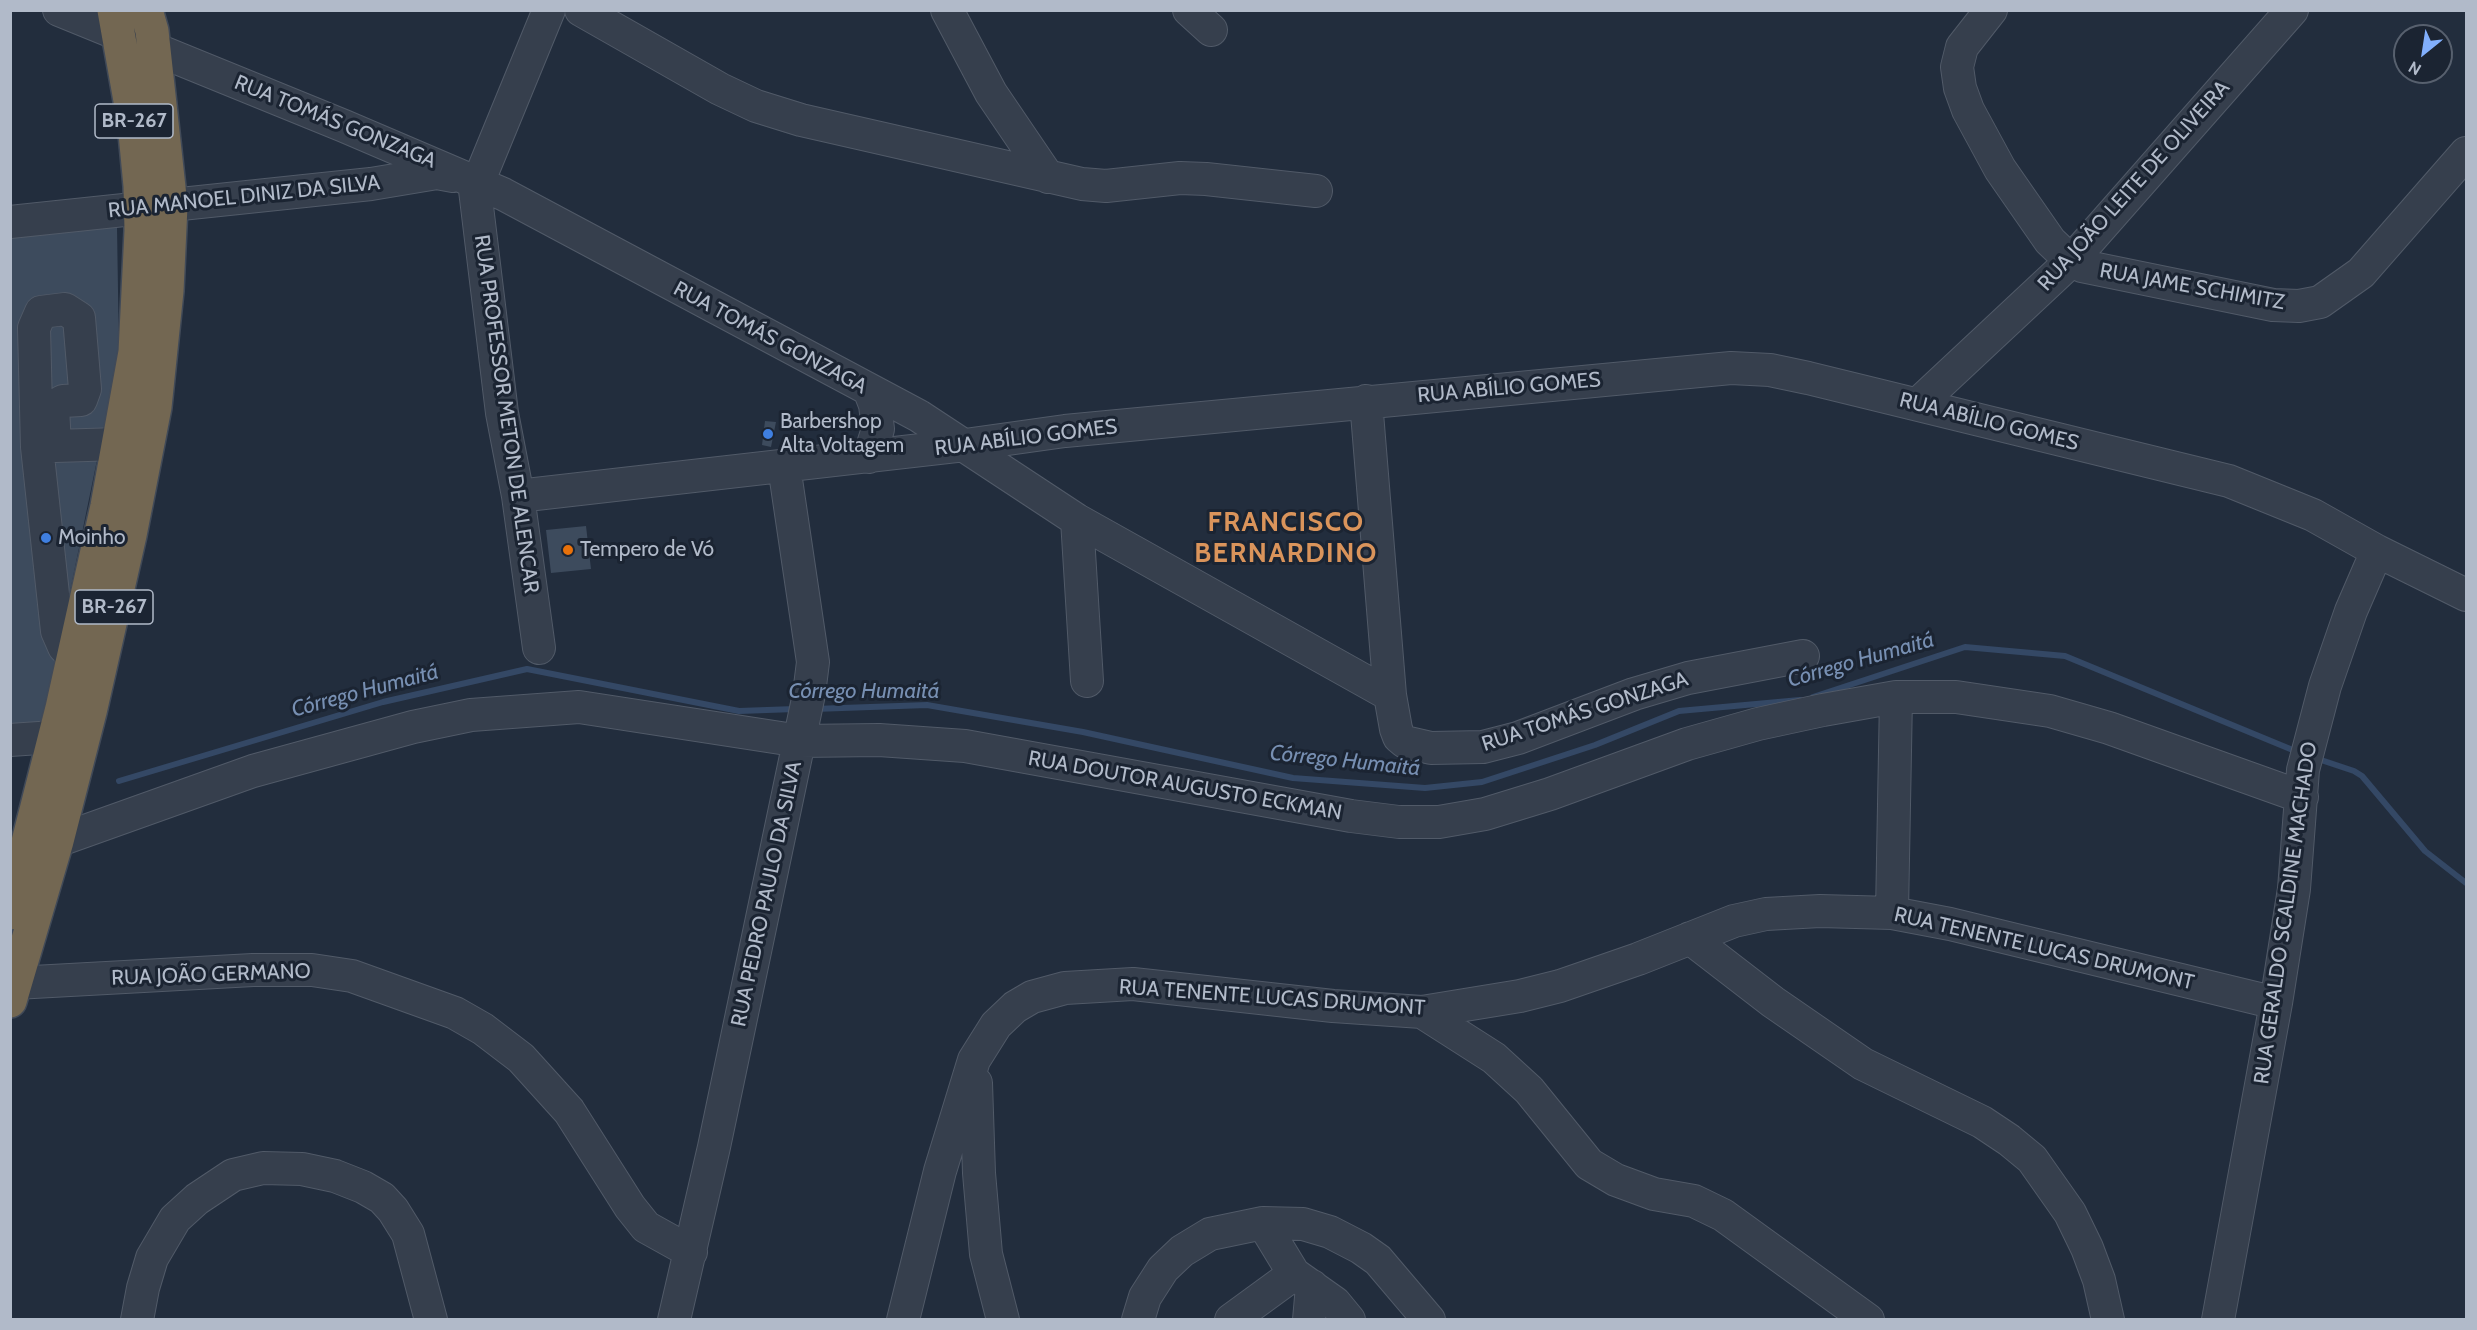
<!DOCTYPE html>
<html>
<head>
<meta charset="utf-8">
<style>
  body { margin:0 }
  #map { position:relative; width:2477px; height:1330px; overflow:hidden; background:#222d3d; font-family:Cabin,sans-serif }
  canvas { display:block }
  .frame { position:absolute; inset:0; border:12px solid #b1bac9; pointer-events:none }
  .north { position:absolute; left:2393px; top:24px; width:60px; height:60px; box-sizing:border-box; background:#1b2432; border:2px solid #57606e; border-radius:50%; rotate:210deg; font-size:16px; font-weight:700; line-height:24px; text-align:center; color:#b1bac9 }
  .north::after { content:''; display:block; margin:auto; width:21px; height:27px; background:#81affd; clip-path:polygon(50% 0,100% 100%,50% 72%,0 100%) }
</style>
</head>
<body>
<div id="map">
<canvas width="2477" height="1330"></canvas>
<div class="frame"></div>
<div class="north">N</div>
</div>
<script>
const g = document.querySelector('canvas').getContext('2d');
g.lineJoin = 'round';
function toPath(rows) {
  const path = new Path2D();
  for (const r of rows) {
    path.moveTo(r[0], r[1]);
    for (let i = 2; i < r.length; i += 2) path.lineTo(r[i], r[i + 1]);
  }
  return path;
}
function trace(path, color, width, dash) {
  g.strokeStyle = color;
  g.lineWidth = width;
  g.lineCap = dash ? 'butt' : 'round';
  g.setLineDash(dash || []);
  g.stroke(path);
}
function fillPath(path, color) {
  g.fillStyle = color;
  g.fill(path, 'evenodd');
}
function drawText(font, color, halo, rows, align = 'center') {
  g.font = font + ' Cabin,sans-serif';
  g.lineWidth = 6;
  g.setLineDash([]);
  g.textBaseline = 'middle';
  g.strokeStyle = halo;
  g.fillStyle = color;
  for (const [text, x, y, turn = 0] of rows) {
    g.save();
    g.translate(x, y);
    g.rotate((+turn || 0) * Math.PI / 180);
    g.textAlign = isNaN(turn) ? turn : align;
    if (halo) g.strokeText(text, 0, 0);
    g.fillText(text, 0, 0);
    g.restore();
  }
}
trace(toPath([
  [1813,697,1965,647,2065,656,2300,753],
  [814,709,927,705,1083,732,1293,778,1425,788,1482,782,1595,745,1679,711,1800,700],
  [2315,758,2354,771,2362,776,2425,851,2466,883],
  [119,781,383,702,527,669,739,711,795,709]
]), '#344865', 6);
fillPath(toPath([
  [117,227,119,353,43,723,10,726,10,238],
  [765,421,776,422,771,447,762,445],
  [586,526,591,569,551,573,546,530]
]), '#3d4b5d');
const minor = toPath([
  [59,10,344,126,503,194,919,416,1077,520,1390,695],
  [581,10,720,89,756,106,801,120,1082,184,1106,186,1180,178,1206,179,1316,191],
  [947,10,991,93,1048,177],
  [1189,10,1211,30],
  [1991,10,1962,47,1957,67,1960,88,1968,110,2000,169,2050,241,2071,261,2082,266,2273,305,2299,306,2320,302,2361,273,2466,153],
  [10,222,371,184,437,173,453,176],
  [1366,401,1390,695,1396,729,1399,737,1405,742,1431,748,1483,747,1518,738,1634,694,1688,678,1803,656],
  [1918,404,2071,261,2292,10],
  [55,446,119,444],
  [37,447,55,446,53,407,63,401,81,400,85,389,79,318,65,309,41,312,34,328,37,447,57,631,64,647,73,656],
  [869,457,878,429,875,405,870,392],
  [518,496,965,445,1065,431,1731,368,1770,370,1808,378,2229,481,2313,515,2377,551,2466,595],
  [1077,520,1087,681],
  [539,648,518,496,502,413,475,190,549,10],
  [10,740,54,737],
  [57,841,253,771,413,727,471,715,579,707,800,741,879,740,965,746,1351,816,1399,822,1439,822,1485,814,1550,794,1687,744,1758,724,1823,710,1896,697,1956,697,2050,711,2109,728,2302,797],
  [1892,913,1896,697],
  [1690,938,1773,1002,1863,1064,1982,1122,2009,1140,2032,1159,2070,1213,2087,1248,2099,1280,2108,1320],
  [15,983,253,970,312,970,352,976,455,1013,483,1029,521,1058,569,1111,630,1207,646,1227,691,1252],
  [1422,1012,1494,1058,1529,1090,1589,1164,1616,1180,1654,1194,1694,1201,1723,1215,1868,1320],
  [976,1083,979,1173,986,1254,1003,1320],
  [1263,1223,1294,1274,1335,1303,1349,1320],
  [137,1320,143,1288,152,1258,175,1219,197,1199,233,1175,263,1168,302,1169,335,1176,363,1187,382,1198,393,1210,408,1234,431,1320],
  [674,1320,714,1147,809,694,813,662,784,466],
  [903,1320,940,1171,974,1060,996,1025,1015,1007,1032,997,1065,988,1133,984,1333,1006,1422,1012,1520,996,1560,986,1638,959,1734,921,1766,914,1820,911,1892,913,1950,924,2276,1003],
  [1138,1320,1145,1297,1163,1269,1182,1251,1210,1234,1263,1223,1303,1224,1330,1232,1361,1248,1378,1260,1429,1320],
  [1231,1320,1294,1274],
  [1309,1320,1312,1286],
  [2218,1320,2276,1003,2294,889,2303,770,2325,686,2351,611,2377,551]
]);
const highway = toPath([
  [10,913,62,708,107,506,135,352,141,231,140,186,134,123,114,10],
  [10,1001,57,841,90,712,130,535,155,407,167,291,171,206,152,31,146,10]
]);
trace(minor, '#515a68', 34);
trace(highway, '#414a58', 36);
trace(minor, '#363f4d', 32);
trace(highway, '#736752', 33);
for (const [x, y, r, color] of [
  [768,434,6,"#3f7fe0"],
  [46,538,6,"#3f7fe0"],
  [568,550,6,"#e8710a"]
]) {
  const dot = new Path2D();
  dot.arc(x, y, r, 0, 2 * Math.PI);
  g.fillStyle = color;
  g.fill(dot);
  trace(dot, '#1b2432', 2);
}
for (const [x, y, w] of [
  [134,121,78],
  [114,607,78]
]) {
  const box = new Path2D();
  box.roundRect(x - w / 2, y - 17, w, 34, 4.5);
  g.fillStyle = '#1b2432';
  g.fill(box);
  trace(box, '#b1bac9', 1.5);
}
drawText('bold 20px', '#b1bac9', null, [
  ["BR-267",134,121],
  ["BR-267",114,607]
]);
drawText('21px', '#b1bac9', '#1b2432', [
  ["RUA TOMÁS GONZAGA",335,122,22],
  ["RUA JOÃO LEITE DE OLIVEIRA",2134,186,-48],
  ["RUA MANOEL DINIZ DA SILVA",244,197,-6],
  ["RUA JAME SCHIMITZ",2192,287,10],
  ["RUA TOMÁS GONZAGA",770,338,28],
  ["RUA ABÍLIO GOMES",1509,388,-5],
  ["RUA PROFESSOR METON DE ALENCAR",506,414,82],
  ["RUA ABÍLIO GOMES",1989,422,14],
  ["RUA ABÍLIO GOMES",1026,438,-7],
  ["RUA TOMÁS GONZAGA",1585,712,-18],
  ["RUA DOUTOR AUGUSTO ECKMAN",1185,786,10],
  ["RUA PEDRO PAULO DA SILVA",767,894,-78],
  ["RUA GERALDO SCALDINE MACHADO",2286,913,-82],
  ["RUA TENENTE LUCAS DRUMONT",2044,949,13],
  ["RUA JOÃO GERMANO",211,975,-2],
  ["RUA TENENTE LUCAS DRUMONT",1272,998,4]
]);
drawText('21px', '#b1bac9', '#1b2432', [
  ["Barbershop",780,422],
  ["Alta Voltagem",780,446],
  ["Moinho",58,538],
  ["Tempero de Vó",580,550]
], 'left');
drawText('italic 22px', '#778fb2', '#1b2432', [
  ["Córrego Humaitá",1861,660,-16],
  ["Córrego Humaitá",365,691,-15],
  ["Córrego Humaitá",864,692],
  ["Córrego Humaitá",1345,761,6]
]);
g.letterSpacing = '1.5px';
drawText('bold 27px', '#da945b', '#1b2432', [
  ["FRANCISCO",1286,523],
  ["BERNARDINO",1286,554]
]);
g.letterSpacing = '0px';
</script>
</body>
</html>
